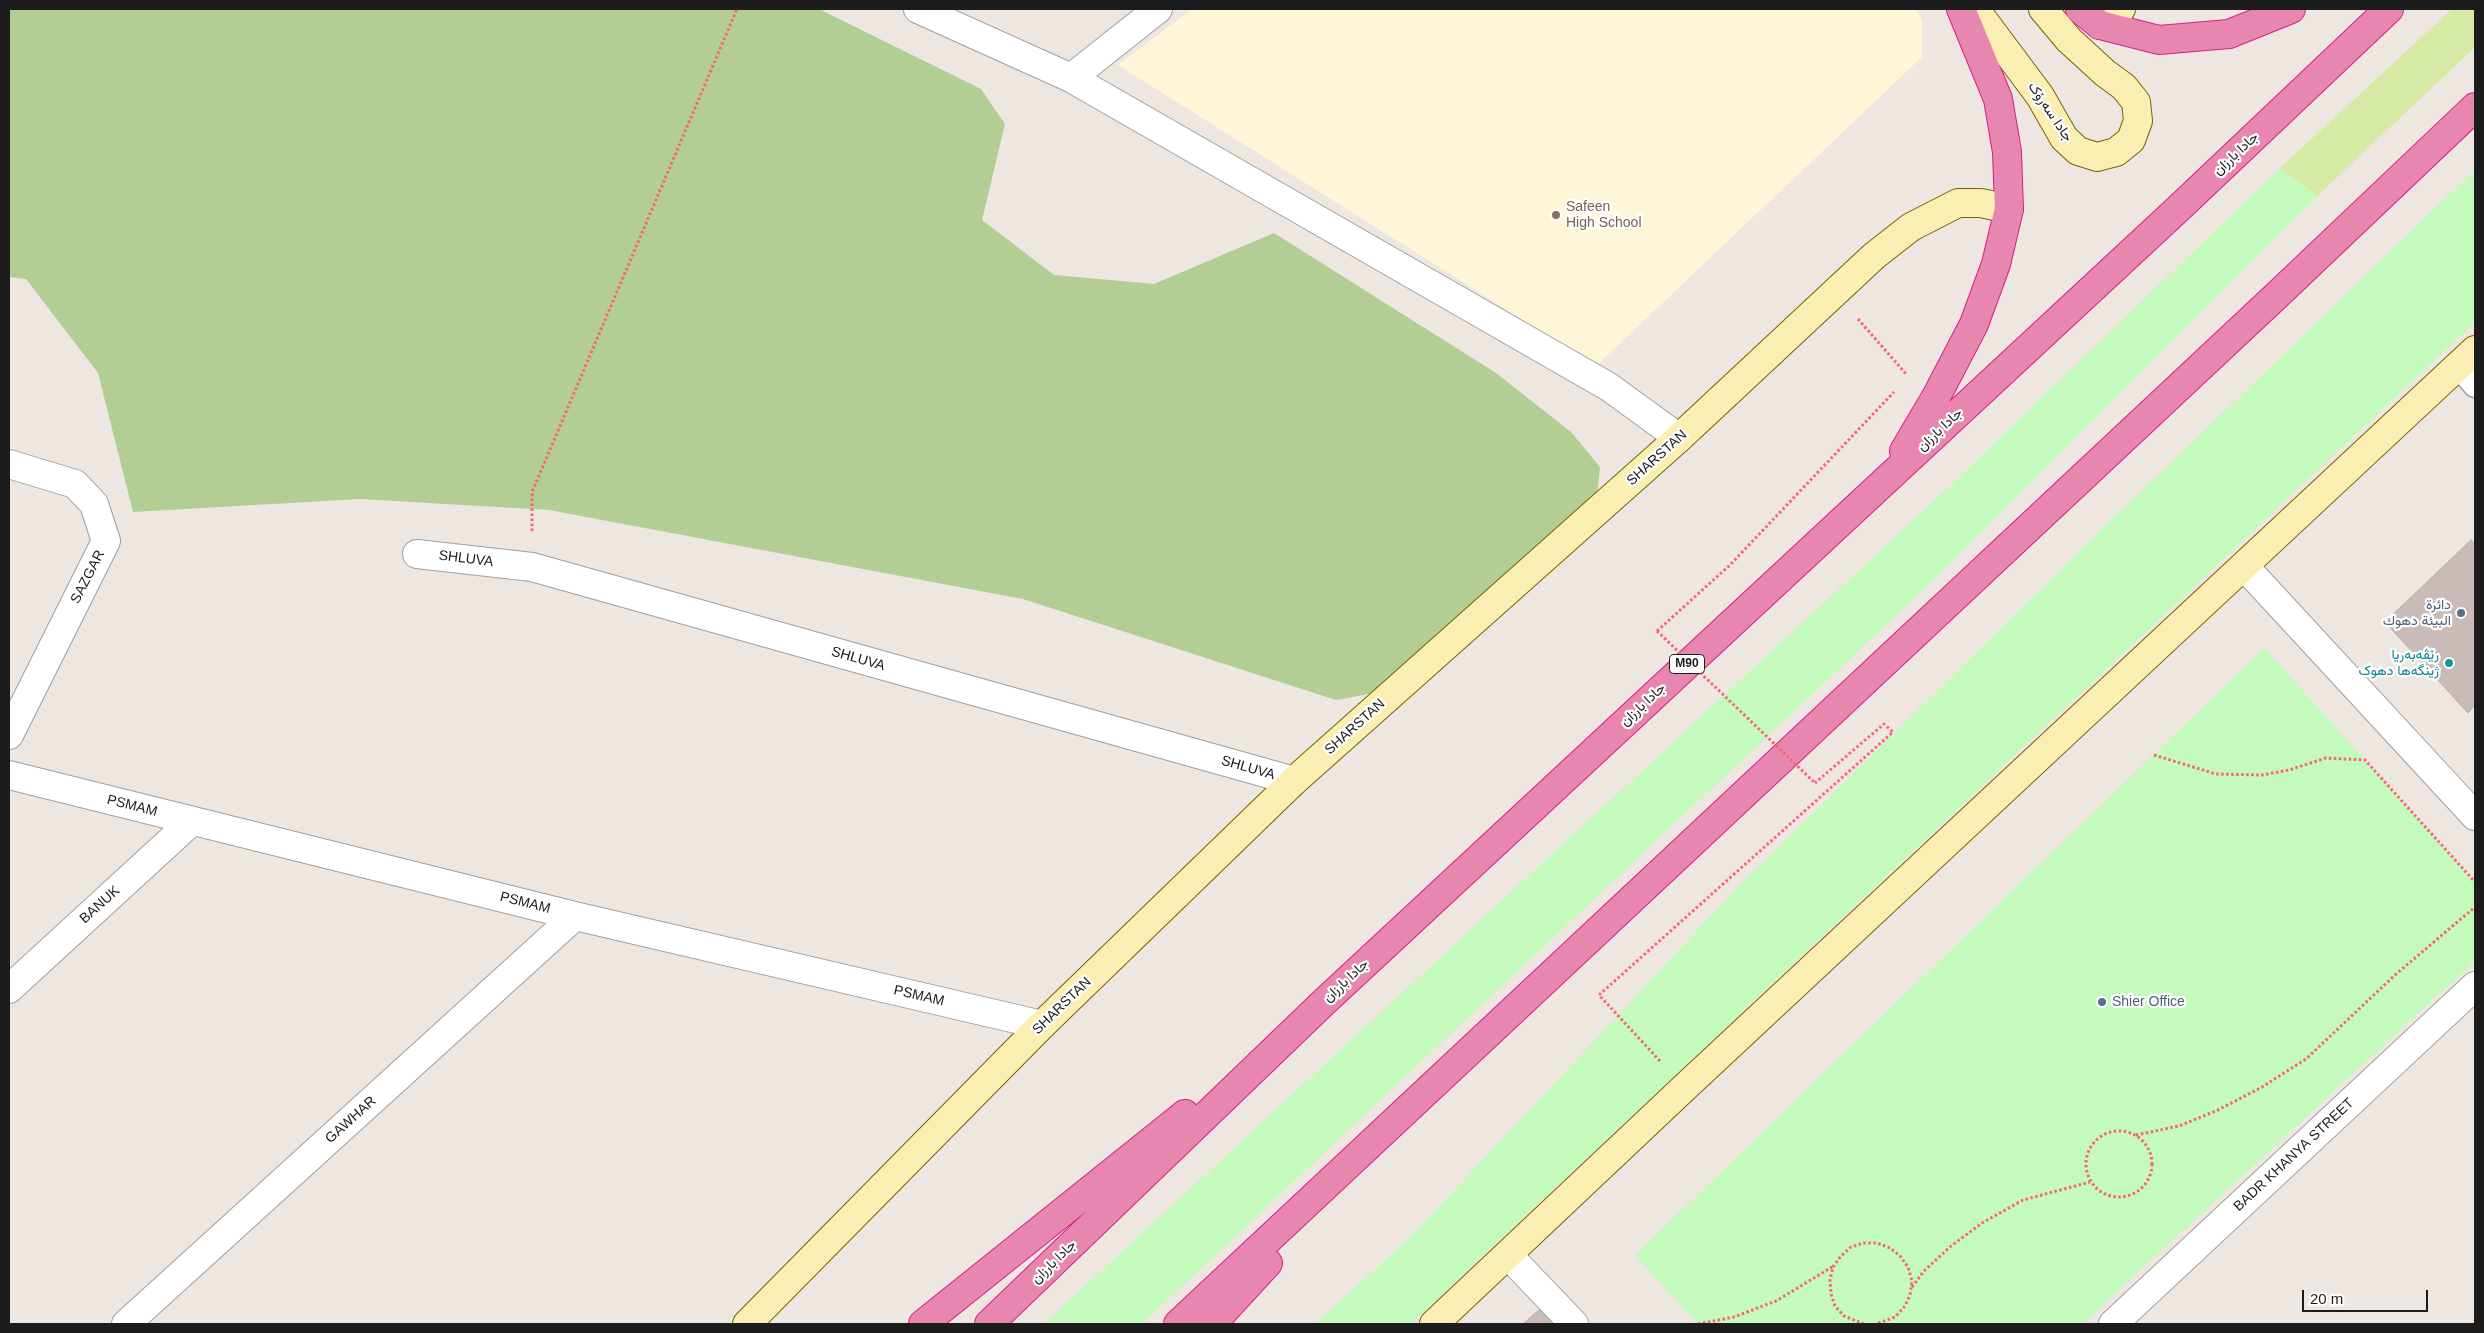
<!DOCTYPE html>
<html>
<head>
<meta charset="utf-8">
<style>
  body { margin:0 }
  #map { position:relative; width:2484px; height:1333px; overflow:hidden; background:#ede6e1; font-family:Helvetica,sans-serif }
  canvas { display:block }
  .frame { position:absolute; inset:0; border:10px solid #1c1c1c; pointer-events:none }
  .scale { position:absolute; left:2302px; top:1290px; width:126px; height:22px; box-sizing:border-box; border:2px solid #1c1c1c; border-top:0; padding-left:6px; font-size:15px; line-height:18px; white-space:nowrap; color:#1c1c1c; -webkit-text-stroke:4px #fff; paint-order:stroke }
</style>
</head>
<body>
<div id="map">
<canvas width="2484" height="1333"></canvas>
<div class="frame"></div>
<div class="scale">20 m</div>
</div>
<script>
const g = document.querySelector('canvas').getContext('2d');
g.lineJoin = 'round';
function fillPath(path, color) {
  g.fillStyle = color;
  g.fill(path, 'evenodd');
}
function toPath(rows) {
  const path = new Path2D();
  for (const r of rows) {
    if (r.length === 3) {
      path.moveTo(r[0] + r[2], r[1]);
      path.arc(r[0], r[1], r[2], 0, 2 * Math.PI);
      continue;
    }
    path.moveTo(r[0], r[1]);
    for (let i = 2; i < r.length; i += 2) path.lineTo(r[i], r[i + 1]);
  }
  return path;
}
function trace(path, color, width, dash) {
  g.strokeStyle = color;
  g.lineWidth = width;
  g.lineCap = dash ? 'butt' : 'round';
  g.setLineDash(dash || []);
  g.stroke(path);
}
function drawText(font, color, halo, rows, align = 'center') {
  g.font = font + ' Helvetica,Vazirmatn,sans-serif';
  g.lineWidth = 4.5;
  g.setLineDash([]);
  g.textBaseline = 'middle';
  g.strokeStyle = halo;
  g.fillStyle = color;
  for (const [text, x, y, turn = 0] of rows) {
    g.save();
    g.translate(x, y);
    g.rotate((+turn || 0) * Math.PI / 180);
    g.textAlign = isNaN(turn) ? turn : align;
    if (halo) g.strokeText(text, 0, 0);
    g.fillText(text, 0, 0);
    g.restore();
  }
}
fillPath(toPath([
  [1192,9,1915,9,1922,20,1922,57,1596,366,1118,65]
]), '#fff6d8');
fillPath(toPath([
  [2452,9,2475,9,2475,47,2311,202,2280,168]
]), '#d6eaa5');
fillPath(toPath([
  [9,9,819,9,981,89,1005,124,982,220,1054,275,1154,284,1274,233,1496,373,1571,432,1600,467,1596,505,1379,692,1336,700,1023,599,549,510,360,499,133,512,98,373,26,279,9,277]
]), '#b2ce94');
fillPath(toPath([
  [2280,168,2318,196,1939,575,1142,1324,1044,1324,1947,489],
  [2475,170,2475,322,1410,1324,1315,1324,1410,1238,1738,887,2100,531],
  [2264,648,2475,882,2475,961,2082,1324,1698,1324,1635,1255]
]), '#c4fabb');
const building = toPath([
  [2471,540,2475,544,2475,705,2468,713,2385,622,2471,540],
  [1547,1303,1566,1324,1523,1324,1547,1303]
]);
fillPath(building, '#c9bbb7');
trace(building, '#bfa9a3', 1);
const service = toPath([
  [2458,367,2475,386]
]);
const minor = toPath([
  [918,9,1071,78,1609,387,1679,438],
  [1071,78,1158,9],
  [9,464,75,484,94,504,106,541,9,735],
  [417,554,532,567,1294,781],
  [2244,566,2475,816],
  [9,775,575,916,1042,1025],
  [9,989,192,821],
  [1508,1255,1574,1324],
  [126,1324,575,916],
  [2113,1324,2475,986]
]);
const secondary = toPath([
  [1975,9,2040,96,2064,138,2078,151,2097,157,2116,152,2131,140,2138,121,2136,102,2124,87,2105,73,2069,40,2043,9],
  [2100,25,2121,9],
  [747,1324,1042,1025,1294,781,1679,438,1874,256,1911,227,1958,203,1981,203,2009,209],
  [1434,1324,1684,1088,2475,350]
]);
const motorway = toPath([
  [2080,9,2100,25,2159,40,2229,34,2291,9],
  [1904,451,1936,397,1974,324,1996,264,2009,209,2007,152,1998,99,1961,9],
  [923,1324,1185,1114],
  [989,1324,1323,1003,2180,207,2389,9],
  [1178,1324,2274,298,2475,107],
  [1212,1324,1268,1263]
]);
trace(service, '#a0a0a0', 25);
trace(minor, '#a0a0a0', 30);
trace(secondary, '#736503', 30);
trace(motorway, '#d92089', 30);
trace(toPath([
  [1858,319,1907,375],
  [532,531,532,492,737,9],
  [1657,631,1730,565,1894,392],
  [2154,755,2216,774,2262,775,2289,770,2326,758,2365,760,2475,882],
  [1660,1061,1599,995,1893,732,1884,724,1815,783],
  [2119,1164,33],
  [2136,1135,2179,1126,2218,1110,2262,1087,2306,1059,2395,975,2475,907],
  [1912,1287,1924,1271,1951,1246,1982,1223,2023,1200,2090,1182],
  [1698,1324,1734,1317,1776,1301,1832,1267],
  [1864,1324,1844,1316,1835,1306,1831,1294,1830,1280,1833,1267,1841,1256,1851,1247,1864,1243,1877,1243,1890,1248,1900,1256,1908,1267,1912,1281,1910,1295,1905,1306,1895,1317,1876,1324]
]), '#fc6376', 3, [2.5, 2.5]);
trace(service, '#fff', 22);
trace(minor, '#fff', 28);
trace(secondary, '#faeeb2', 28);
trace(motorway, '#e786ae', 28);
trace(toPath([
  [1657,631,1815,783]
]), '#fc6376', 3, [2.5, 2.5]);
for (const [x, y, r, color] of [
  [1556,215,5,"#8d6e63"],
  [2461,613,5,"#5c6f8a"],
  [2449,663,5,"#0f9aa8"],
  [2102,1002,5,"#5c6f8a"]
]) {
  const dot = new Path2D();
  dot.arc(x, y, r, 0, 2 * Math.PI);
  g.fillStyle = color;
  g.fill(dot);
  trace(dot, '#fff', 2);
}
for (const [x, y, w] of [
  [1687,664,35]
]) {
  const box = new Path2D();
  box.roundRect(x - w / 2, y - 9.5, w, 19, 4);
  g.fillStyle = '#fff';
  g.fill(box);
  trace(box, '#1c1c1c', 1);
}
drawText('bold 12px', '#1c1c1c', null, [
  ["M90",1687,664]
]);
drawText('14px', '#1c1c1c', '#fff', [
  ["جادا سەرۆک",2050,112,56],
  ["جادا بارزان",2236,154,-43],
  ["جادا بارزان",1940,430,-43],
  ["SHARSTAN",1657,458,-42],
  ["SHLUVA",466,559,7],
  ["SAZGAR",88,577,-63],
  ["SHLUVA",858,659,16],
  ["جادا بارزان",1643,705,-43],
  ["SHARSTAN",1355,727,-42],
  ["SHLUVA",1248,768,16],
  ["PSMAM",132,806,14],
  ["PSMAM",525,903,14],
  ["BANUK",100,905,-42],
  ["جادا بارزان",1346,981,-43],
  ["PSMAM",919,996,13],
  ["SHARSTAN",1062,1006,-44],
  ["GAWHAR",351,1120,-42],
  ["BADR KHANYA STREET",2294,1155,-43],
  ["جادا بارزان",1054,1262,-44]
]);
drawText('14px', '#785e54', '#fff', [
  ["Safeen",1566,207],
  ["High School",1566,223]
], 'left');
drawText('14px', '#4e5e75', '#fff', [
  ["دائرة",2451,605],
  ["البيئة دهوك",2451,621],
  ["Shier Office",2112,1002,"left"]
], 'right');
drawText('14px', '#0d838f', '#fff', [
  ["رێڤه‌به‌ریا",2439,655],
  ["ژینگەها دهوک",2439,671]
], 'right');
</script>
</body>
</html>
